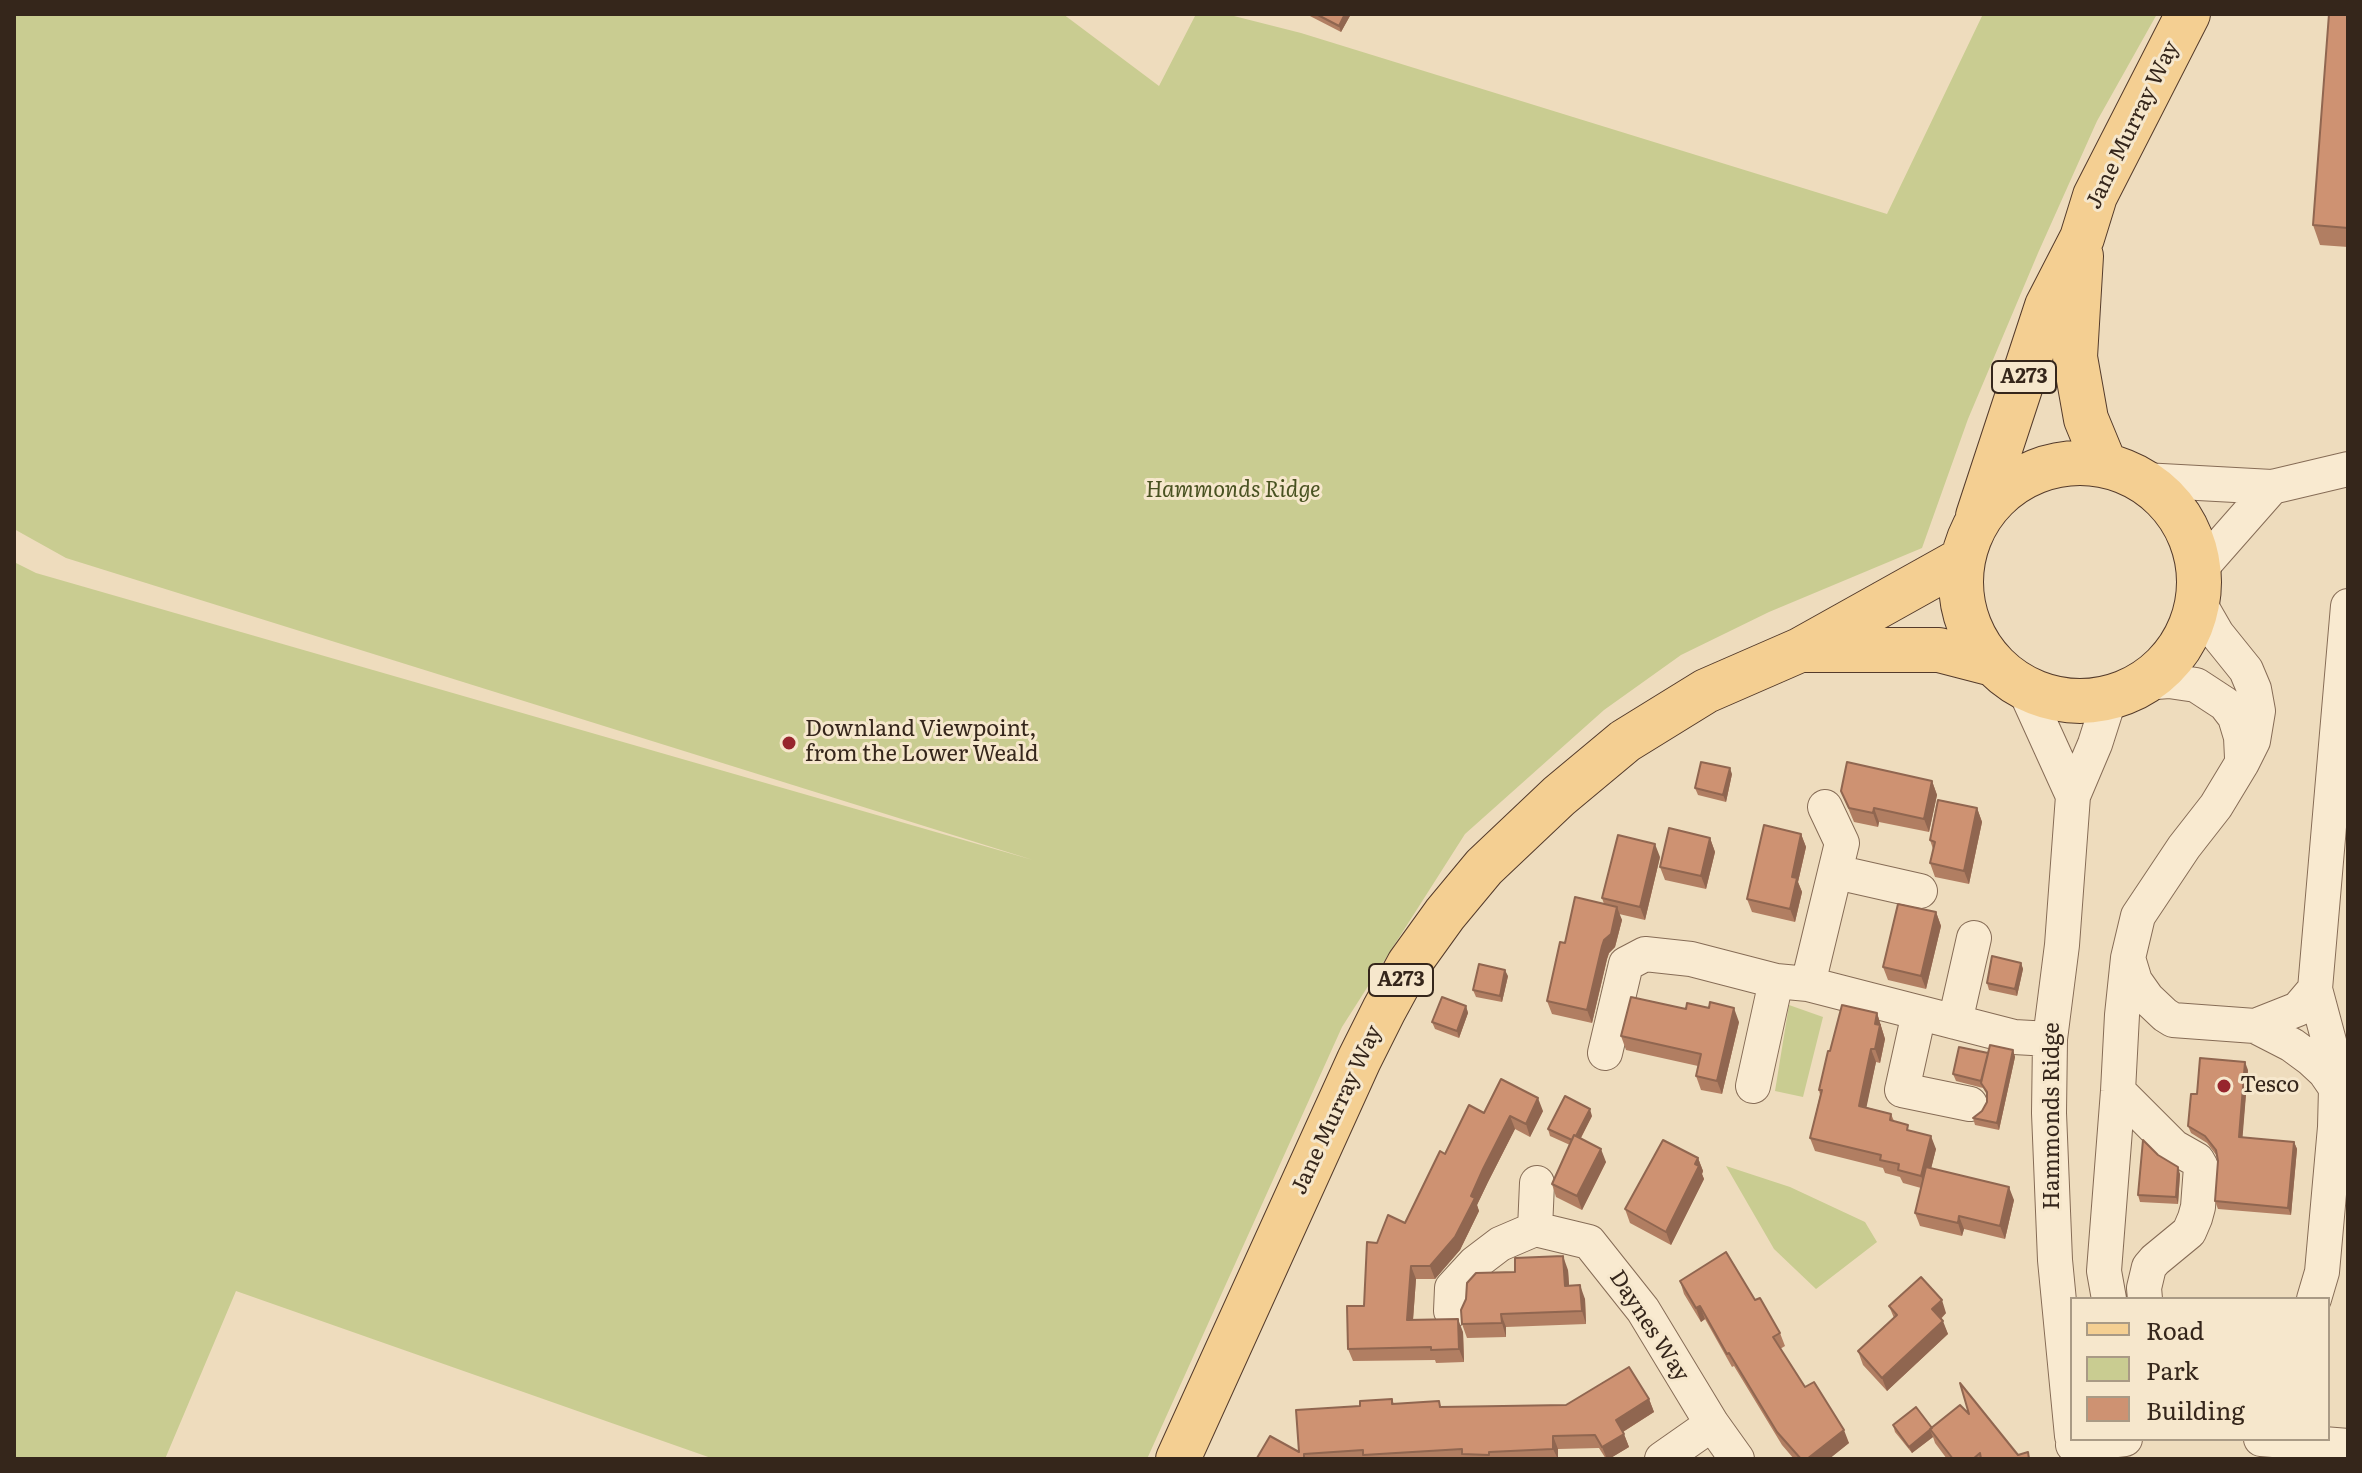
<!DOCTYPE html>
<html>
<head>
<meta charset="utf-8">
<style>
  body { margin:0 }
  #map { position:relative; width:2362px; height:1473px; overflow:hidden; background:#eedcbd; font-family:Literata,serif }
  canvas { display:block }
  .frame { position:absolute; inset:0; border:16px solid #35261b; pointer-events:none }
  .legend { position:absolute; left:2070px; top:1297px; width:260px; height:144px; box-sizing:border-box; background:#f6e7cc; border:2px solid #a99a85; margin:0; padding:10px 14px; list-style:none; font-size:24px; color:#35261b }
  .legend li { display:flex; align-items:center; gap:16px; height:40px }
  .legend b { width:40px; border:2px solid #a99a85 }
</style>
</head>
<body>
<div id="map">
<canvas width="2362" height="1473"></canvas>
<div class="frame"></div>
<ul class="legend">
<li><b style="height:10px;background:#f4cf92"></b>Road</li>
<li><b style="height:22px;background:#c9cc91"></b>Park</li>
<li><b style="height:22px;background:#ce9272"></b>Building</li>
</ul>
</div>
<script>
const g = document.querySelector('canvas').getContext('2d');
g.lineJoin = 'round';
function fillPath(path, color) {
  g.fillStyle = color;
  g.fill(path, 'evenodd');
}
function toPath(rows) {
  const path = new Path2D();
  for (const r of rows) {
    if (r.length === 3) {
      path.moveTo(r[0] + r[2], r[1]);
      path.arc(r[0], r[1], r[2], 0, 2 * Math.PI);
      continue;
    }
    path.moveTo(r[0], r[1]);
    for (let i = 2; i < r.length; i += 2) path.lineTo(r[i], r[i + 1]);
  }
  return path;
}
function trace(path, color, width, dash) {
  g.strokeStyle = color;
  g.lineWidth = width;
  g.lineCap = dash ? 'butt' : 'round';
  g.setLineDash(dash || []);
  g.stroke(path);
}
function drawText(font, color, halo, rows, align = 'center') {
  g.font = font + ' Literata,serif';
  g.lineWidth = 6;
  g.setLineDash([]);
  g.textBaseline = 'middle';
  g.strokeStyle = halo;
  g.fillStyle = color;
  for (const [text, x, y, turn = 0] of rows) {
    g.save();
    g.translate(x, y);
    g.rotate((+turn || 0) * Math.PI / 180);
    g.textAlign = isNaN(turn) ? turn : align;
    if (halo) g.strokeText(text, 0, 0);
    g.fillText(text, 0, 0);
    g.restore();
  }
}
fillPath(toPath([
  [14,14,1063,14,1159,86,1195,16,1203,14,1226,14,1301,33,1887,214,1983,14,2157,14,2097,121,2038,253,1968,419,1922,548,1769,612,1681,655,1604,710,1465,834,1342,1027,1147,1459,714,1459,236,1291,165,1459,14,1459,14,562,36,573,1033,860,66,558,14,529],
  [1789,1005,1823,1017,1803,1097,1775,1091],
  [1726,1166,1790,1187,1865,1222,1877,1242,1816,1289,1774,1249]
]), '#c9cc91');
const minor = toPath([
  [2143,480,2272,487,2348,469],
  [2199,570,2272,487],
  [2143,683,2169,681,2196,685,2225,704,2235,717,2241,737,2242,758],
  [2024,688,2073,796],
  [1836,872,1920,891],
  [2128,958,2135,981,2147,998,2165,1015,2173,1020,2255,1026,2292,1045,2311,1059,2325,1072,2336,1088],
  [1808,984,1842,843,1825,807],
  [1919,1013,1902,1090,1970,1104],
  [1955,1022,1974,938],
  [2255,1026,2298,1009,2315,989],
  [1605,1053,1626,964,1645,954,1691,959,1776,981,1808,984,2014,1037,2050,1039],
  [1753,1086,1776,981],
  [2118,1091,2174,1147,2197,1160,2201,1167,2198,1207,2195,1218,2189,1232,2155,1260,2149,1267,2144,1288,2145,1299],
  [1535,1229,1589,1242,1643,1310,1712,1424,1737,1459],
  [2109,1299,2104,1271,2118,1091,2122,1015,2128,958,2138,916,2184,847,2216,806,2242,763,2253,741,2258,711,2254,689,2246,670,2217,634,2198,601],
  [2314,1299,2322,1272,2335,1127,2336,1088,2334,1060,2315,989,2348,606],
  [1451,1311,1452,1288,1475,1263,1500,1244,1535,1229,1537,1183],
  [2072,1436,2055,1260,2049,1113,2050,1039,2062,945,2073,796,2095,744,2110,697],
  [2261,1439,2348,1446],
  [2073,1445,2125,1439],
  [1662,1459,1712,1424]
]);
const major = toPath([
  [2081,256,2075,357,2086,419,2105,465],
  [2080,582,119],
  [1978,516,2047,306,2082,238,2095,196,2188,14],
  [1806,650,1939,650,1993,664],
  [1178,1459,1359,1060,1384,1010,1409,964,1445,914,1484,867,1559,796,1625,741,1706,691,1800,650,1963,559]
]);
trace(minor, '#866c56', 36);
trace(major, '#543b2b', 46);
trace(minor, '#f9ead0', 34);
trace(major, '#f4cf92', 44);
fillPath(toPath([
  [1306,14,1351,14,1341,32],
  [2348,14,2348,247,2320,245,2313,225],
  [1732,774,1726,802,1698,795,1695,788],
  [1932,781,1937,795,1929,832,1879,822,1878,827,1854,822,1841,791],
  [1977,808,1982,822,1969,884,1935,877,1930,863,1933,849,1930,840],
  [1801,834,1806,847,1798,882,1802,892,1795,922,1752,912,1747,899],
  [1710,838,1715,852,1706,889,1665,880,1660,867],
  [1660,857,1645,920,1619,914,1622,920,1615,947,1609,953,1607,959,1592,1023,1552,1014,1547,1001,1565,943,1604,904,1602,898],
  [1936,912,1941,926,1926,989,1888,980,1883,967],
  [2021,963,2023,969,2017,996,1989,990,1987,983],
  [1508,976,1502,1002,1476,997,1473,990],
  [1466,1006,1468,1013,1459,1038,1435,1029,1432,1022],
  [1877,1013,1885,1039,1880,1063,1876,1062,1866,1107,1891,1114,1894,1121,1910,1131,1936,1149,1931,1168,2014,1200,2005,1239,1964,1229,1962,1236,1920,1226,1915,1213,1921,1188,1903,1183,1900,1177,1885,1173,1883,1168,1815,1151,1810,1138,1820,1095,1819,1090,1830,1051],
  [1739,1022,1722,1094,1701,1090,1696,1076,1698,1066,1626,1050,1621,1036],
  [2013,1050,2015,1057,1999,1130,1975,1125,1973,1118,1982,1111,1987,1102,1987,1095,1983,1088,1956,1081,1953,1074,1988,1053],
  [2248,1070,2242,1137,2294,1142,2297,1149,2291,1215,2218,1209,2215,1201,2218,1161,2217,1156,2207,1143,2191,1133,2188,1126,2197,1094],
  [1543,1111,1530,1137,1515,1129,1488,1182,1477,1205,1479,1211,1460,1250,1435,1279,1416,1279,1413,1320,1463,1332,1464,1362,1436,1363,1435,1360,1353,1361,1348,1349,1364,1306,1377,1243,1405,1223,1445,1154,1484,1113],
  [1592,1116,1581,1138,1606,1162,1582,1210,1556,1197,1552,1184,1570,1145,1550,1136,1548,1129],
  [2158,1155,2180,1174,2178,1204,2140,1202,2138,1195],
  [1698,1158,1703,1171,1702,1174,1704,1179,1671,1245,1630,1223,1625,1209],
  [1568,1270,1569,1286,1585,1299,1586,1324,1506,1327,1506,1337,1467,1338,1462,1324],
  [1680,1281,1755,1300,1780,1333,1785,1346,1780,1349,1805,1387,1849,1443,1829,1459,1794,1459,1782,1445,1734,1366,1732,1367,1705,1319,1701,1322,1684,1294],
  [1889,1306,1946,1313,1941,1319,1948,1334,1887,1391,1863,1365,1858,1351,1894,1318],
  [1392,1399,1394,1404,1439,1401,1441,1407,1566,1405,1649,1399,1654,1412,1623,1432,1629,1447,1609,1459,1606,1459,1599,1448,1558,1449,1558,1459,1257,1459,1299,1452],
  [1893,1425,1932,1428,2018,1455,2028,1452,2030,1459,1947,1459,1935,1443,1933,1437,1912,1453,1895,1432]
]), '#b17e62');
fillPath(toPath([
  [1345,14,1351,14,1341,32,1339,26],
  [1730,768,1732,774,1726,802,1723,795],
  [1932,781,1937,795,1929,832,1924,819],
  [1874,808,1879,822,1878,827,1873,813],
  [1977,808,1982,822,1969,884,1964,871],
  [1801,834,1806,847,1798,882,1802,892,1795,922,1790,909,1792,877],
  [1710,838,1715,852,1706,889,1701,876],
  [1655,844,1660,857,1645,920,1640,907],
  [1617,907,1622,920,1615,947,1609,953,1607,959,1592,1023,1587,1010,1604,940],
  [1936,912,1941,926,1926,989,1921,976],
  [2021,963,2023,969,2017,996,2015,989],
  [1505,970,1508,976,1502,1002,1500,996],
  [1466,1006,1468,1013,1459,1038,1457,1031],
  [1734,1008,1739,1022,1722,1094,1717,1081],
  [1877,1013,1885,1039,1880,1063,1875,1049,1875,1024],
  [1871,1049,1876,1062,1864,1119,1859,1106],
  [2013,1050,2015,1057,1999,1130,1997,1123],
  [2245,1062,2248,1070,2242,1144,2239,1137],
  [1538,1098,1543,1111,1530,1137,1526,1124],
  [1590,1109,1592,1116,1576,1147,1573,1140],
  [1510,1116,1515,1129,1488,1182,1477,1205,1479,1211,1460,1250,1435,1279,1430,1266,1471,1196,1483,1169],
  [1931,1136,1936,1149,1926,1189,1921,1176],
  [2294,1142,2297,1149,2291,1215,2288,1208],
  [1601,1149,1606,1162,1582,1210,1577,1196],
  [1698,1158,1703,1171,1702,1174,1704,1179,1671,1245,1666,1232],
  [2178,1167,2180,1174,2178,1204,2176,1197],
  [2009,1187,2014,1200,2005,1239,2000,1226],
  [1959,1216,1964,1229,1962,1236,1958,1223],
  [1563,1256,1568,1270,1570,1299,1565,1286],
  [1411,1266,1416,1279,1412,1333,1407,1320],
  [1580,1285,1585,1299,1586,1324,1582,1311],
  [1942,1300,1946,1313,1937,1322,1932,1309],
  [1700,1306,1705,1319,1701,1322,1696,1308],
  [1501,1314,1506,1327,1506,1337,1502,1323],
  [1458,1319,1463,1332,1464,1362,1459,1349],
  [1943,1321,1948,1334,1887,1391,1882,1378],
  [1649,1399,1654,1412,1621,1433,1616,1420],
  [1844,1430,1849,1443,1829,1459,1807,1459],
  [1930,1430,1933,1437,1912,1453,1909,1447],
  [1624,1434,1629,1447,1609,1459,1607,1459,1602,1447],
  [1553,1436,1558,1449,1558,1459,1553,1449]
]), '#906650');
const building = toPath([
  [1316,14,1345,14,1339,26,1316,14],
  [2329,14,2348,14,2348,228,2313,225,2329,14],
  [1701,762,1730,768,1723,795,1695,788,1701,762],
  [1847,762,1932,781,1924,819,1874,808,1873,813,1849,808,1841,791,1847,762],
  [1938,800,1977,808,1964,871,1930,863,1935,842,1930,840,1938,800],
  [1764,825,1801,834,1792,877,1797,878,1790,909,1747,899,1764,825],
  [1669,828,1710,838,1701,876,1660,867,1669,828],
  [1618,835,1655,844,1640,907,1602,898,1618,835],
  [1575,897,1617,907,1611,934,1604,940,1602,946,1587,1010,1547,1001,1560,942,1565,943,1575,897],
  [1898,904,1936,912,1921,976,1883,967,1898,904],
  [1992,956,2021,963,2015,989,1987,983,1992,956],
  [1479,964,1505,970,1500,996,1473,990,1479,964],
  [1442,997,1466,1006,1457,1031,1432,1022,1442,997],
  [1631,997,1686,1009,1687,1003,1709,1008,1710,1002,1734,1008,1717,1081,1696,1076,1701,1054,1621,1036,1631,997],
  [1842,1005,1877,1013,1875,1024,1880,1025,1875,1049,1871,1049,1859,1106,1891,1114,1890,1120,1908,1125,1907,1130,1931,1136,1921,1176,1898,1170,1899,1164,1880,1160,1881,1155,1810,1138,1822,1090,1819,1090,1828,1051,1830,1051,1842,1005],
  [1990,1045,2013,1050,1997,1123,1973,1118,1982,1111,1987,1102,1987,1092,1981,1083,1990,1045],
  [1959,1047,1988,1053,1981,1081,1953,1074,1959,1047],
  [2200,1058,2245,1062,2239,1137,2294,1142,2288,1208,2215,1201,2218,1161,2216,1150,2205,1136,2188,1126,2191,1094,2197,1094,2200,1058],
  [1501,1079,1538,1098,1526,1124,1510,1116,1483,1169,1471,1196,1475,1198,1455,1237,1430,1266,1411,1266,1407,1320,1458,1319,1459,1349,1431,1350,1431,1347,1348,1349,1347,1306,1364,1306,1367,1242,1377,1243,1388,1215,1405,1223,1440,1151,1445,1154,1469,1105,1484,1113,1501,1079],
  [1565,1096,1590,1109,1576,1136,1574,1135,1572,1140,1548,1129,1565,1096],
  [1574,1135,1601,1149,1577,1196,1552,1184,1574,1135],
  [1663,1140,1698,1158,1695,1164,1699,1166,1666,1232,1625,1209,1663,1140],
  [2143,1140,2158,1155,2178,1167,2176,1197,2138,1195,2143,1140],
  [1926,1167,2009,1187,2000,1226,1959,1216,1958,1223,1915,1213,1926,1167],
  [1726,1252,1755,1300,1760,1298,1780,1333,1773,1337,1805,1387,1814,1382,1844,1430,1807,1459,1801,1459,1777,1432,1729,1353,1727,1354,1700,1306,1696,1308,1680,1281,1726,1252],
  [1563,1256,1565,1286,1580,1285,1582,1311,1501,1314,1502,1323,1462,1324,1461,1310,1466,1299,1467,1283,1476,1273,1515,1272,1515,1258,1563,1256],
  [1921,1277,1942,1300,1932,1309,1943,1321,1882,1378,1858,1351,1897,1315,1889,1306,1921,1277],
  [1629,1367,1649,1399,1616,1420,1624,1434,1602,1447,1595,1435,1553,1436,1553,1449,1489,1452,1489,1455,1462,1454,1462,1449,1363,1455,1363,1450,1304,1454,1304,1459,1257,1458,1270,1436,1299,1452,1296,1410,1360,1406,1360,1401,1392,1399,1392,1404,1439,1401,1440,1407,1566,1405,1629,1367],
  [1960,1383,2018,1455,2028,1452,2029,1459,1981,1459,1980,1453,1973,1459,1953,1459,1930,1429,1960,1405,1969,1414,1960,1383],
  [1916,1407,1932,1428,1909,1447,1893,1425,1916,1407]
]);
fillPath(building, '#ce9272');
trace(building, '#906650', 2);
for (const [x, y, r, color] of [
  [789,743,8,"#97252d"],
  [2224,1086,8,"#97252d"]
]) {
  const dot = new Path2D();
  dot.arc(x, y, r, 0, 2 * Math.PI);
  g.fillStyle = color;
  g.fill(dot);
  trace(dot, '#f6e7cc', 3);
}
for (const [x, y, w] of [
  [2024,377,64],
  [1401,980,64]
]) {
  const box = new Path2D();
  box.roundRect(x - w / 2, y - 16, w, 32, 6);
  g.fillStyle = '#f6e7cc';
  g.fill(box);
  trace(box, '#35261b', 2);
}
drawText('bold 20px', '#35261b', null, [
  ["A273",2024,377],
  ["A273",1401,980]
]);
drawText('22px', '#35261b', '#f6e7cc', [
  ["Jane Murray Way",2133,125,-64],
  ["Jane Murray Way",1337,1110,-65],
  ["Hammonds Ridge",2053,1116,-90],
  ["Daynes Way",1649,1326,57]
]);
drawText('italic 22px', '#495221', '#f6e7cc', [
  ["Hammonds Ridge",1233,491]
]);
drawText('22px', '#35261b', '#f6e7cc', [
  ["Downland Viewpoint,",805,730],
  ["from the Lower Weald",805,755],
  ["Tesco",2240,1086]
], 'left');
</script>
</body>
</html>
